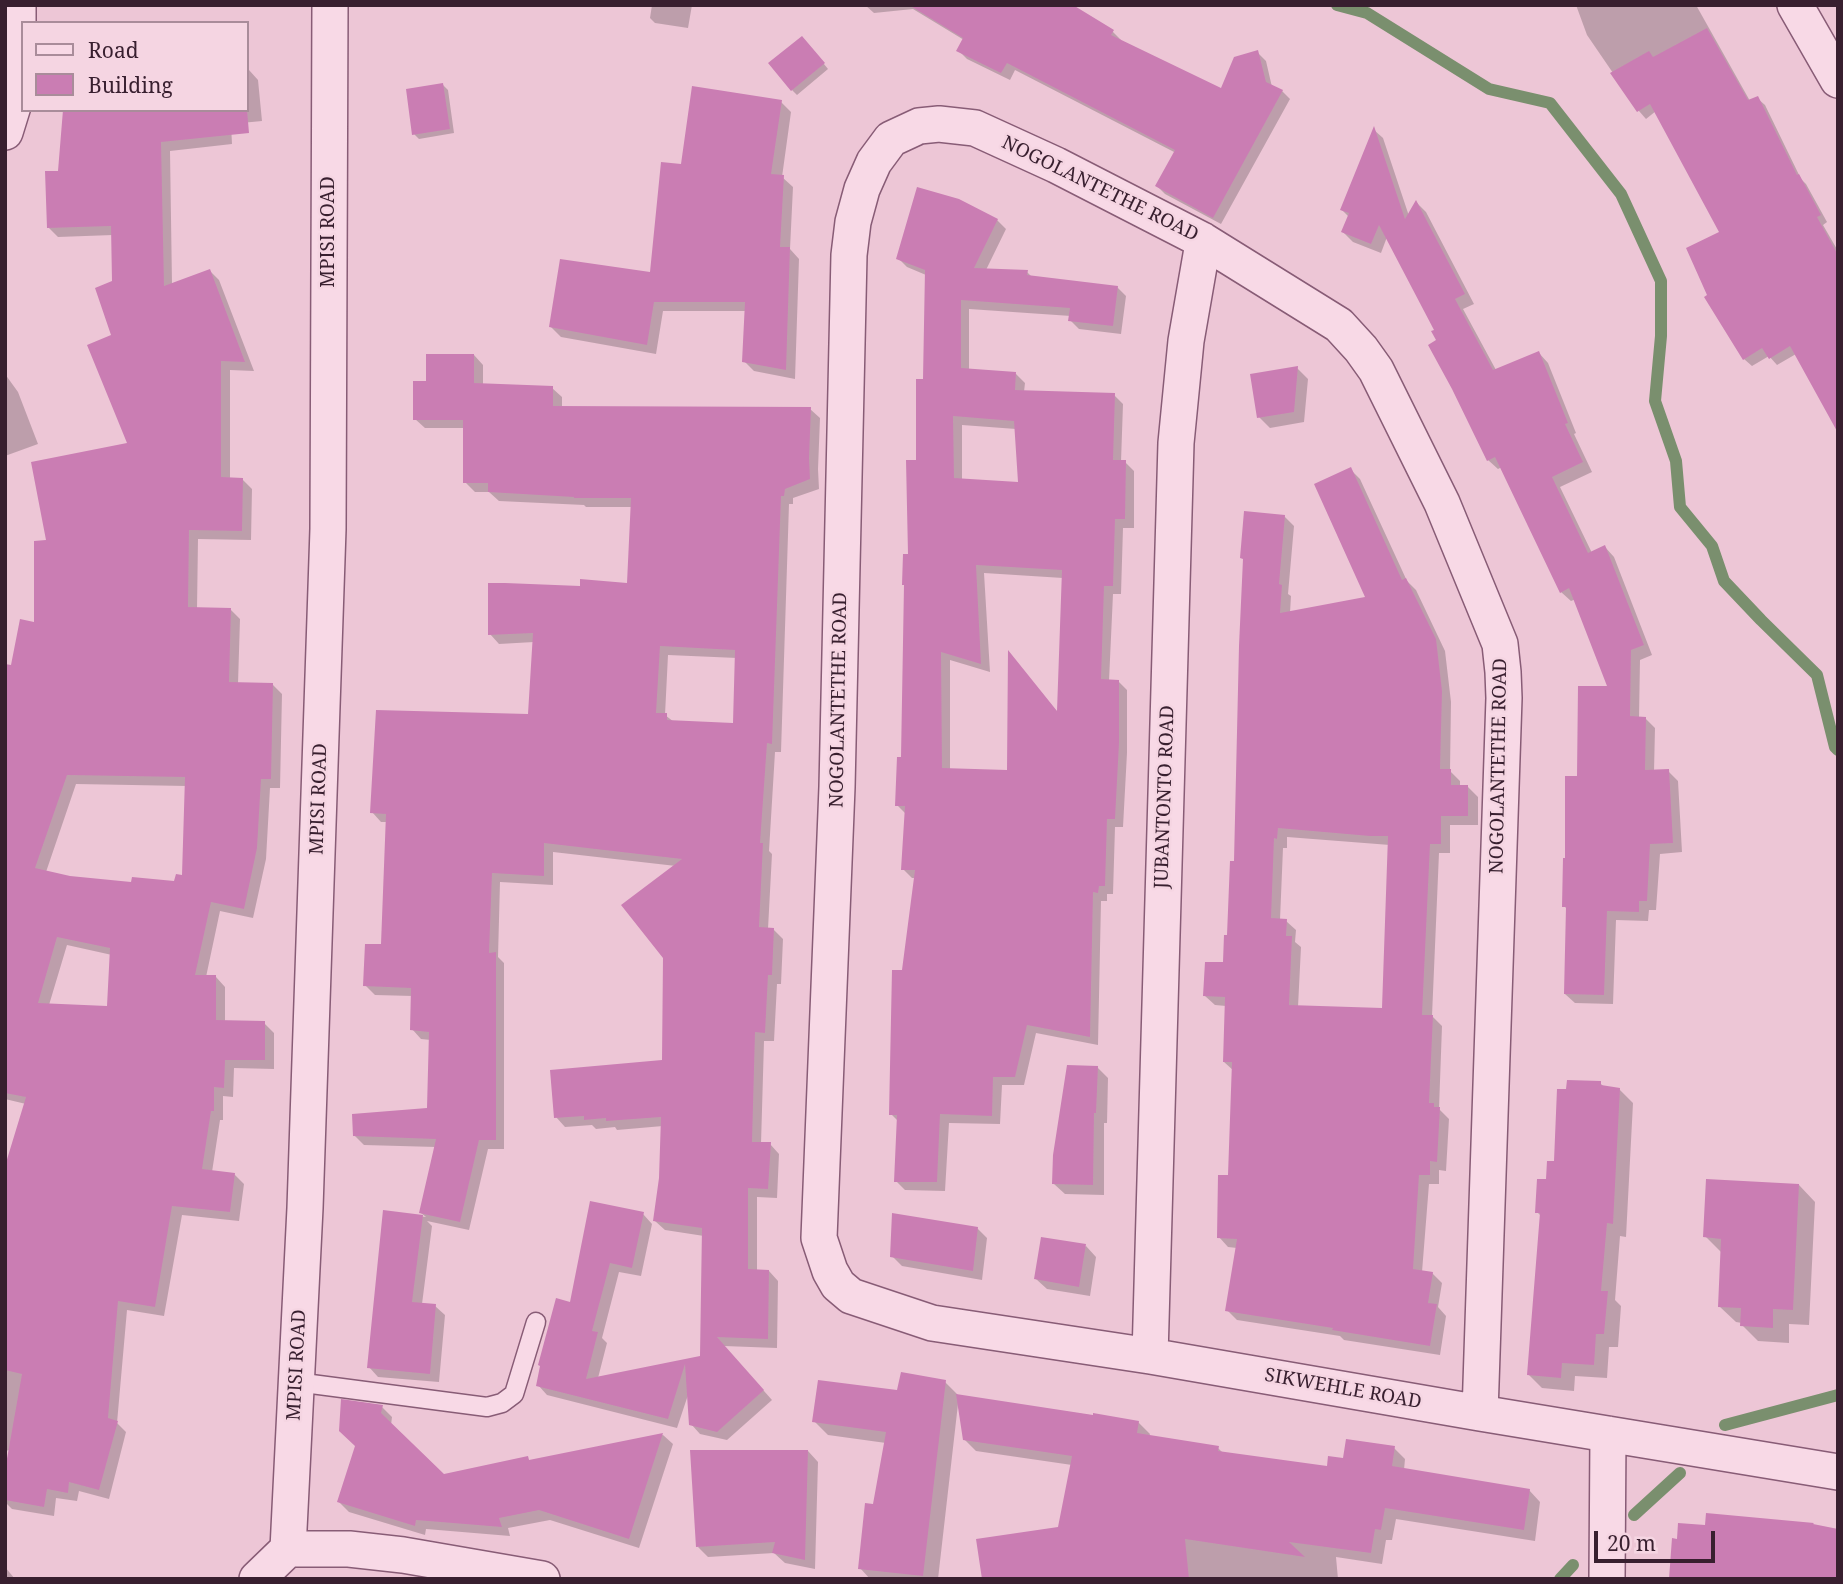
<!DOCTYPE html>
<html>
<head>
<meta charset="utf-8">
<style>
  body { margin:0 }
  #map { position:relative; width:1843px; height:1584px; overflow:hidden; background:#edc6d6; font-family:"Noto Serif",serif }
  canvas { display:block }
  .frame { position:absolute; inset:0; border:7px solid #381f2f; pointer-events:none }
  .legend { position:absolute; left:21px; top:21px; width:228px; height:91px; box-sizing:border-box; background:#f5d5e2; border:2px solid #a98c9a; margin:0; padding:9px 12px; list-style:none; font-size:21px; color:#381f2f }
  .legend li { display:flex; align-items:center; gap:14px; height:35px }
  .legend b { width:35px; border:2px solid #a98c9a }
  .scale { position:absolute; left:1594px; top:1531px; width:121px; height:32px; box-sizing:border-box; border:4px solid #381f2f; border-top:0; padding-left:9px; font-size:21px; line-height:24px; white-space:nowrap; color:#381f2f; -webkit-text-stroke:5px #f5d5e2; paint-order:stroke }
</style>
</head>
<body>
<div id="map">
<canvas width="1843" height="1584"></canvas>
<div class="frame"></div>
<ul class="legend">
<li><b style="height:9px;background:#f8d9e6"></b>Road</li>
<li><b style="height:19px;background:#ca7db3"></b>Building</li>
</ul>
<div class="scale">20 m</div>
</div>
<script>
const g = document.querySelector('canvas').getContext('2d');
g.lineJoin = 'round';
function fillPath(path, color) {
  g.fillStyle = color;
  g.fill(path, 'evenodd');
}
function toPath(rows) {
  const path = new Path2D();
  for (const r of rows) {
    path.moveTo(r[0], r[1]);
    for (let i = 2; i < r.length; i += 2) path.lineTo(r[i], r[i + 1]);
  }
  return path;
}
function trace(path, color, width, dash) {
  g.strokeStyle = color;
  g.lineWidth = width;
  g.lineCap = dash ? 'butt' : 'round';
  g.setLineDash(dash || []);
  g.stroke(path);
}
function drawText(font, color, halo, rows, align = 'center') {
  g.font = font + ' "Noto Serif",serif';
  g.lineWidth = 5;
  g.setLineDash([]);
  g.textBaseline = 'middle';
  g.strokeStyle = halo;
  g.fillStyle = color;
  for (const [text, x, y, turn = 0] of rows) {
    g.save();
    g.translate(x, y);
    g.rotate((+turn || 0) * Math.PI / 180);
    g.textAlign = isNaN(turn) ? turn : align;
    if (halo) g.strokeText(text, 0, 0);
    g.fillText(text, 0, 0);
    g.restore();
  }
}
fillPath(toPath([
  [652,5,692,5,688,28,655,23,650,18],
  [865,5,1026,5,1113,32,1121,40,1120,42,1222,90,1257,52,1266,61,1272,87,1282,91,1290,99,1221,224,1165,194,1157,186,1176,153,1015,70,1010,80,967,59,959,51,964,40,913,9,874,13],
  [1576,5,1696,5,1750,101,1757,98,1765,105,1801,179,1806,184,1827,222,1823,225,1838,251,1838,410,1796,354,1777,365,1769,356,1752,366,1744,359,1707,298,1721,233,1656,111,1646,119,1639,111,1587,35],
  [807,43,828,69,797,95,792,90],
  [249,70,258,80,262,121,231,124,232,144,170,151,172,284,210,271,219,280,254,371,230,370,230,479,242,479,252,489,251,540,198,539,197,609,230,609,240,619,238,684,273,685,282,694,280,788,270,788,266,859,253,918,220,911,206,977,216,977,225,987,225,1022,264,1023,274,1033,274,1069,234,1068,233,1097,223,1096,223,1120,220,1120,212,1172,234,1174,244,1184,239,1221,182,1215,164,1316,127,1310,117,1423,126,1432,109,1499,79,1491,77,1501,56,1498,54,1516,12,1509,5,1502,5,1480,10,1450,5,1451,5,1172,26,1104,5,1099,5,850,12,667,35,624,48,542,129,445,113,336,113,235,58,237,48,227,60,172,247,110,247,71],
  [76,784,187,786,184,877,176,883,133,883,70,877,46,872],
  [67,945,112,955,109,1008,49,1005],
  [443,85,448,90,454,133,419,139,414,134],
  [781,102,791,112,782,177,793,187,790,249,799,259,795,379,754,371,744,361,747,311,663,311,656,354,561,337,551,327,651,274,682,166],
  [1374,130,1383,138,1409,216,1417,203,1426,212,1474,304,1463,309,1496,370,1539,353,1548,363,1576,433,1574,434,1592,472,1560,487,1592,553,1605,547,1614,557,1652,655,1640,660,1639,718,1645,718,1655,728,1654,772,1668,771,1678,781,1682,852,1660,854,1656,910,1649,910,1648,921,1616,920,1613,1004,1575,1003,1565,994,1568,910,1564,906,1578,778,1610,688,1576,599,1571,601,1561,592,1502,467,1498,469,1488,460,1439,341,1436,330,1387,237,1381,253,1353,242,1343,232,1349,217,1342,210],
  [997,220,1006,229,986,270,1027,272,1032,277,1117,287,1126,296,1121,334,1079,329,1070,320,1071,316,969,309,969,371,1016,374,1025,383,1024,392,1114,395,1123,404,1121,462,1125,462,1134,471,1134,528,1123,528,1121,594,1113,594,1109,681,1118,681,1127,690,1127,753,1123,827,1115,827,1113,894,1107,894,1107,901,1101,901,1098,1045,1036,1033,1024,1085,1002,1085,1000,1124,949,1123,945,1191,905,1190,896,1181,899,1122,891,1114,903,972,916,878,912,878,903,869,906,814,897,805,903,759,906,587,904,585,910,555,925,381,926,275,907,267,898,258],
  [962,425,1016,429,1019,484,962,480],
  [984,573,1063,578,1058,713,1010,654,1008,772,950,770,950,660,990,672],
  [474,355,483,365,483,386,552,388,562,397,562,407,810,409,820,418,818,469,819,489,793,498,793,504,789,504,781,752,775,752,769,851,772,854,768,929,773,929,783,939,781,984,777,984,774,1041,764,1041,761,1144,770,1144,779,1154,777,1198,757,1197,757,1271,769,1271,778,1281,777,1348,724,1346,772,1400,727,1440,700,1434,691,1424,689,1392,677,1428,547,1395,538,1385,572,1304,643,1214,652,1224,641,1276,619,1272,602,1338,607,1343,598,1378,702,1357,704,1236,665,1230,655,1221,661,1179,663,1126,617,1130,615,1127,596,1129,592,1125,565,1127,556,1117,664,1062,676,866,553,852,553,885,500,882,498,957,504,963,504,1149,488,1149,469,1230,427,1221,432,1226,422,1304,435,1306,445,1315,439,1382,378,1377,369,1367,385,1212,426,1217,421,1213,436,1147,364,1145,354,1135,429,1110,431,1040,421,1039,412,1029,413,996,375,995,365,985,383,946,387,822,381,822,372,812,529,716,534,642,499,644,490,634,581,588,629,585,633,507,586,507,584,505,499,501,489,492,475,492,465,482,465,428,425,428,415,419,428,382],
  [668,655,737,658,734,725,674,722,665,715],
  [1297,368,1308,379,1304,422,1270,428,1259,417],
  [5,374,18,392,38,444,5,456],
  [1350,469,1360,479,1407,581,1416,590,1445,651,1451,702,1450,771,1460,781,1460,787,1468,787,1478,797,1478,825,1450,825,1450,853,1439,853,1432,1016,1442,1026,1439,1109,1449,1119,1446,1171,1439,1170,1439,1184,1429,1184,1422,1272,1432,1273,1442,1283,1438,1307,1446,1316,1440,1355,1344,1340,1340,1336,1237,1320,1227,1310,1237,1248,1228,1247,1219,1237,1230,1177,1234,1071,1224,1062,1226,1006,1215,1005,1205,996,1225,964,1236,863,1284,516,1294,526,1288,594,1291,596,1290,613,1368,598],
  [1287,837,1390,845,1384,1010,1298,1007,1301,947,1295,942,1296,930,1286,921,1280,920,1283,848,1287,848],
  [1097,1067,1108,1078,1107,1123,1104,1123,1104,1195,1065,1194,1054,1184],
  [1600,1083,1604,1087,1619,1089,1633,1103,1626,1237,1620,1236,1615,1300,1621,1306,1618,1347,1609,1347,1607,1378,1575,1376,1574,1391,1542,1388,1528,1374,1541,1216,1537,1212,1555,1163],
  [1799,1185,1815,1202,1809,1325,1789,1324,1789,1343,1758,1341,1742,1325,1742,1323,1736,1322,1719,1306,1722,1253,1705,1236],
  [977,1228,987,1238,982,1280,902,1266,892,1256],
  [1086,1246,1096,1257,1090,1296,1047,1289,1036,1279],
  [945,1382,959,1396,1138,1422,1150,1434,1149,1437,1218,1448,1223,1453,1328,1468,1345,1460,1394,1448,1405,1459,1404,1470,1529,1490,1540,1502,1535,1541,1396,1519,1392,1540,1386,1540,1382,1564,1336,1557,1338,1579,984,1579,1060,1528,1072,1465,976,1451,964,1439,958,1404,938,1579,870,1579,860,1568,874,1506,886,1443,828,1435,814,1421,899,1392],
  [382,1407,392,1417,391,1425,444,1476,527,1458,530,1461,663,1435,673,1444,639,1548,550,1520,508,1528,510,1536,426,1529,425,1535,349,1512,339,1502],
  [808,1451,818,1462,815,1569,785,1563,774,1553,708,1557,698,1547],
  [5,1567,15,1579,5,1579]
]), '#0003');
trace(toPath([
  [1337,5,1367,13,1489,89,1550,103,1621,194,1661,281,1661,336,1655,401,1676,461,1680,507,1712,546,1724,581,1761,620,1817,675,1835,747,1838,750],
  [1725,1425,1838,1395],
  [1634,1515,1680,1473],
  [1560,1579,1573,1565]
]), '#7a8f6e', 12);
fillPath(toPath([
  [909,5,1073,5,1114,30,1111,35,1221,88,1234,57,1258,50,1266,82,1283,90,1213,218,1155,186,1175,150,1007,63,1001,73,956,51,963,38],
  [1707,28,1748,100,1758,96,1797,175,1799,174,1821,215,1817,217,1838,255,1838,433,1790,346,1769,359,1762,348,1743,360,1704,297,1707,295,1686,248,1719,232,1650,104,1637,112,1610,73,1649,51,1653,57],
  [802,36,825,63,791,91,768,63],
  [443,83,450,129,412,135,406,89],
  [692,86,782,100,771,174,784,175,780,247,790,247,786,370,742,362,745,302,654,302,647,345,549,327,560,259,650,272,661,162,681,164],
  [63,110,247,110,249,133,161,142,164,286,210,269,245,362,221,361,221,477,243,478,242,531,189,530,188,607,231,608,229,682,273,683,271,779,261,779,257,848,244,909,211,902,195,975,216,975,216,1020,265,1021,265,1060,225,1060,224,1088,214,1087,214,1111,211,1111,202,1169,235,1173,230,1212,172,1206,155,1307,118,1301,108,1418,118,1421,99,1490,69,1482,68,1493,47,1489,44,1507,5,1500,5,1470,22,1374,5,1370,5,1166,26,1097,5,1093,5,664,11,665,20,619,34,622,34,541,46,540,31,462,127,443,87,345,111,335,95,288,112,281,111,226,47,228,45,171,58,171],
  [67,775,185,777,182,875,176,874,174,881,132,877,131,882,70,876,35,868],
  [57,937,110,948,107,1006,38,1003],
  [1374,126,1405,219,1416,200,1465,294,1455,299,1493,370,1539,351,1568,423,1565,424,1583,462,1552,477,1588,553,1605,545,1644,645,1631,650,1630,716,1646,717,1645,770,1669,769,1673,843,1650,844,1647,901,1639,901,1639,912,1607,911,1604,995,1564,994,1566,907,1562,907,1563,858,1565,858,1565,776,1577,776,1578,686,1607,686,1569,588,1560,593,1495,457,1487,461,1452,389,1428,345,1436,340,1431,331,1434,330,1379,225,1371,244,1341,232,1349,213,1340,210],
  [917,187,959,199,998,219,974,268,1028,270,1027,275,1118,286,1113,326,1068,321,1070,308,961,300,961,368,1016,372,1015,390,1115,393,1113,460,1126,460,1125,519,1115,519,1113,586,1104,586,1101,679,1119,680,1119,743,1115,819,1107,819,1105,886,1099,886,1098,893,1093,892,1090,1037,1027,1025,1015,1077,993,1077,992,1116,940,1114,937,1182,894,1182,897,1115,889,1115,892,970,902,970,915,870,901,870,905,806,895,806,897,757,901,757,904,585,902,585,903,554,908,554,906,460,916,460,916,379,923,379,925,270,896,259],
  [953,416,1014,421,1018,482,954,478],
  [976,565,1062,570,1057,711,1008,650,1007,770,942,768,941,652,981,664],
  [426,354,474,354,474,383,553,386,553,406,811,407,809,458,810,479,785,489,784,496,781,496,772,744,767,743,760,843,763,843,759,927,774,928,772,975,768,975,765,1033,755,1032,752,1142,771,1142,768,1189,748,1188,748,1269,769,1270,768,1339,717,1337,764,1390,717,1432,689,1425,685,1364,668,1419,536,1386,540,1366,538,1365,556,1298,570,1302,590,1201,644,1212,632,1268,610,1263,592,1331,598,1332,586,1379,700,1356,702,1228,653,1221,659,1178,661,1117,606,1121,606,1118,584,1120,584,1116,554,1118,550,1070,662,1060,663,958,621,905,682,859,544,843,544,876,492,873,489,953,496,952,496,1140,479,1140,460,1222,419,1213,436,1139,353,1136,352,1114,427,1108,429,1032,410,1030,411,988,363,986,365,944,381,944,386,814,370,813,376,710,528,714,533,633,488,635,488,583,505,583,580,586,580,579,627,583,631,498,574,498,574,497,488,492,488,483,463,483,463,420,413,420,413,381,426,381],
  [660,646,735,650,733,723,667,720,667,713,656,713],
  [1298,366,1294,412,1257,418,1250,374],
  [1351,467,1402,580,1406,578,1436,639,1442,691,1440,769,1451,769,1451,785,1468,785,1468,816,1441,816,1441,844,1430,844,1422,1015,1433,1015,1429,1103,1434,1103,1434,1107,1440,1107,1437,1162,1430,1161,1430,1175,1419,1175,1413,1269,1433,1272,1428,1303,1437,1304,1430,1346,1332,1330,1333,1328,1225,1311,1237,1239,1217,1238,1218,1175,1228,1175,1232,1062,1223,1062,1225,997,1203,996,1205,962,1223,962,1224,935,1227,935,1230,861,1234,861,1239,646,1243,559,1240,558,1244,511,1285,515,1279,584,1282,585,1280,613,1365,597,1314,484],
  [1278,828,1370,836,1388,836,1382,1008,1289,1005,1292,936,1286,936,1287,919,1271,918,1274,838,1277,839],
  [1067,1065,1098,1066,1096,1113,1094,1113,1093,1185,1052,1184,1053,1155],
  [1567,1080,1601,1081,1601,1085,1620,1088,1613,1224,1607,1223,1601,1291,1608,1291,1604,1334,1596,1334,1594,1365,1562,1363,1561,1378,1527,1375,1540,1213,1535,1213,1537,1179,1546,1179,1547,1161,1554,1161,1557,1089,1566,1089],
  [1706,1179,1799,1184,1793,1310,1773,1309,1773,1328,1740,1326,1741,1308,1718,1307,1721,1239,1703,1237],
  [383,1210,423,1215,412,1302,436,1304,430,1374,367,1368],
  [892,1213,978,1227,973,1271,890,1257],
  [1041,1237,1086,1244,1079,1287,1034,1279],
  [901,1372,946,1380,923,1576,858,1569,865,1503,873,1504,886,1432,812,1422,818,1380,897,1390],
  [956,1394,1093,1415,1093,1413,1139,1421,1137,1433,1219,1446,1218,1451,1327,1466,1328,1456,1343,1458,1346,1439,1395,1446,1392,1466,1530,1489,1524,1530,1385,1508,1381,1530,1375,1529,1371,1553,1289,1542,1305,1557,1185,1539,1189,1579,982,1579,976,1539,1058,1527,1072,1456,963,1440],
  [341,1399,383,1405,381,1413,444,1474,528,1456,529,1460,663,1433,629,1539,539,1510,499,1518,502,1527,416,1520,415,1526,337,1502,355,1446,339,1431],
  [690,1450,808,1450,805,1560,772,1553,775,1542,696,1547],
  [1706,1513,1814,1523,1813,1524,1838,1529,1838,1579,1669,1579,1672,1538,1677,1539,1678,1523,1705,1525]
]), '#ca7db3');
const lane = toPath([
  [296,1382,487,1407,502,1403,514,1394,536,1322]
]);
const street = toPath([
  [1795,5,1838,80],
  [5,132,18,90,18,5],
  [1150,1356,1176,443,1186,341,1202,249,1202,240],
  [1480,1413,1504,698,1503,672,1500,644,1442,503,1376,370,1361,349,1339,325,1202,240,1056,165,975,128,939,124,919,126,891,139,874,162,862,189,853,222,849,255,837,787,819,1238,830,1271,838,1285,851,1296,932,1323,1150,1356,1480,1413,1838,1472],
  [288,1549,349,1549,403,1555,542,1579],
  [257,1579,288,1549,305,1208,328,529,330,5],
  [1607,1579,1608,1434]
]);
trace(lane, '#885c76', 21);
trace(street, '#885c76', 38);
trace(lane, '#f8d9e6', 18);
trace(street, '#f8d9e6', 35);
drawText('19px', '#381f2f', '#f5d5e2', [
  ["NOGOLANTETHE ROAD",1100,189,26],
  ["MPISI ROAD",329,232,-90],
  ["NOGOLANTETHE ROAD",839,700,-89],
  ["NOGOLANTETHE ROAD",1499,766,-89],
  ["JUBANTONTO ROAD",1165,797,-88],
  ["MPISI ROAD",319,799,-88],
  ["MPISI ROAD",297,1365,-87],
  ["SIKWEHLE ROAD",1343,1389,10]
]);
</script>
</body>
</html>
